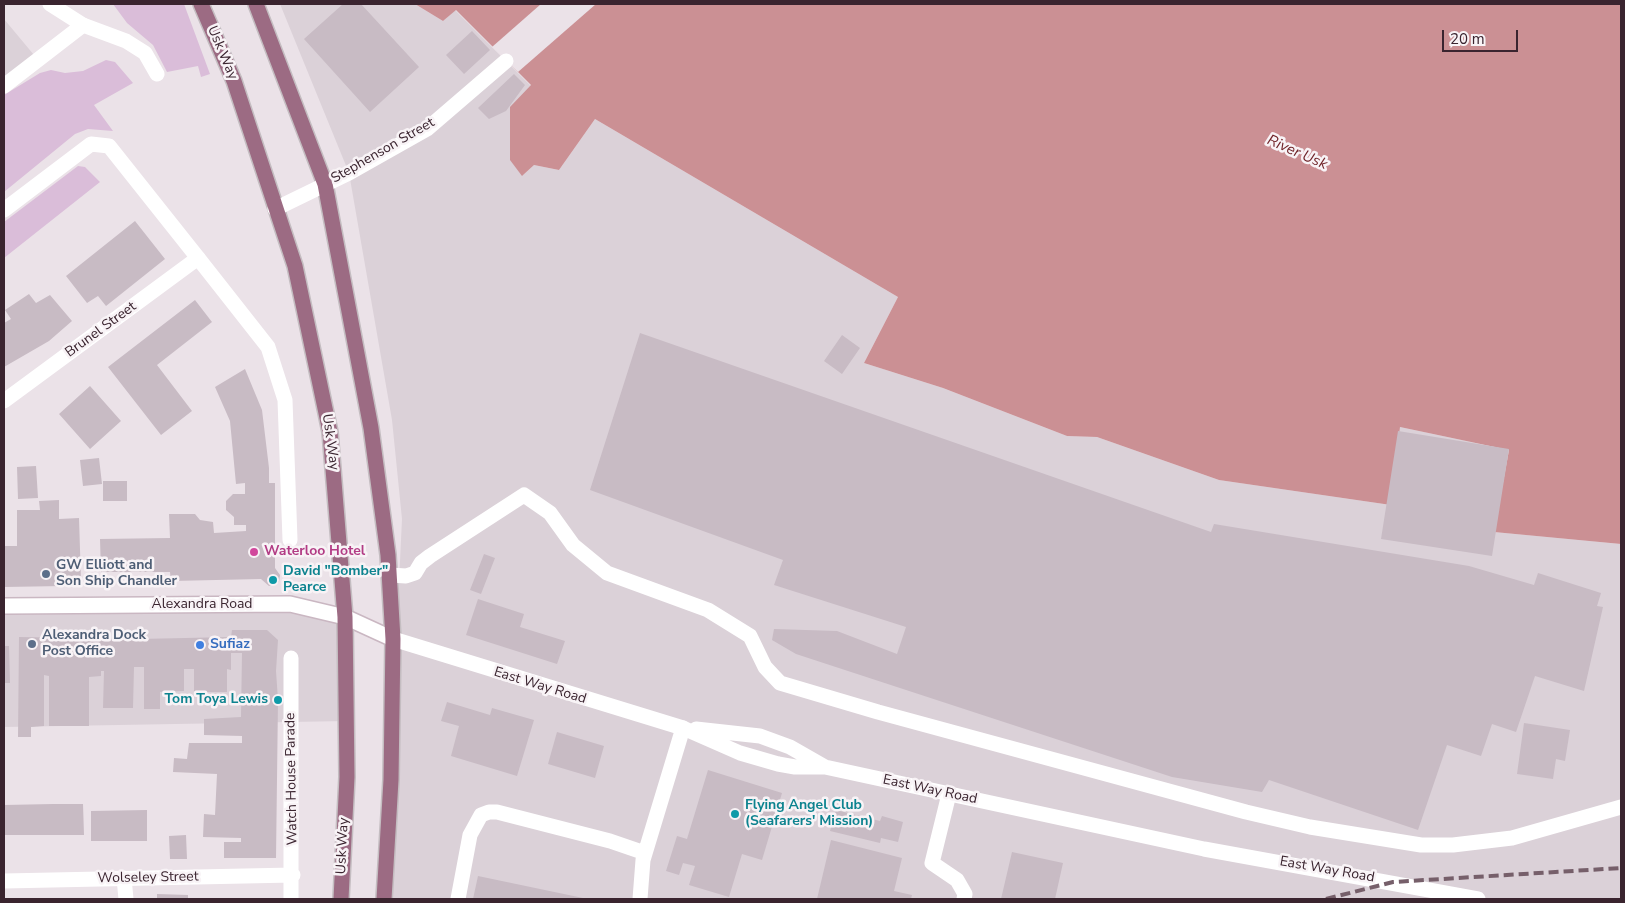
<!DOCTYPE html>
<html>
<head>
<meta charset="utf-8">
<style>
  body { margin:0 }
  #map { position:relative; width:1625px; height:903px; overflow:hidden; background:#ebe2e8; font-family:"Nunito Sans",sans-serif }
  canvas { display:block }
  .frame { position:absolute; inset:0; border:5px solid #3a242f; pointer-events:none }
  .scale { position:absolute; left:1442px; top:30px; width:76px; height:22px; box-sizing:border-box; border:2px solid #3a242f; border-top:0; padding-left:6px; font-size:15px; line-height:18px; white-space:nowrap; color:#3a242f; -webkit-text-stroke:4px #f8f3f6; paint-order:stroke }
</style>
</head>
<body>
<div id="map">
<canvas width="1625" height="903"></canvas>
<div class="frame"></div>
<div class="scale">20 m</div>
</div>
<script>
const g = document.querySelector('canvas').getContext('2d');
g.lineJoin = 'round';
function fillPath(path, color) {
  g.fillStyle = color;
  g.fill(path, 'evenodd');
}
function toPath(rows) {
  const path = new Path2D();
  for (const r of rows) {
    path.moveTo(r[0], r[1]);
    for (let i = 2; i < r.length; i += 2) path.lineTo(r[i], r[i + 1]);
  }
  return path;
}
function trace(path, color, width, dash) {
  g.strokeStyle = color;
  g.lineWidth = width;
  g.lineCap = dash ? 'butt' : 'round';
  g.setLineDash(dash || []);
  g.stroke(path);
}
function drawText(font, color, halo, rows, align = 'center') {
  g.font = font + ' "Nunito Sans",sans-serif';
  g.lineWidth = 5;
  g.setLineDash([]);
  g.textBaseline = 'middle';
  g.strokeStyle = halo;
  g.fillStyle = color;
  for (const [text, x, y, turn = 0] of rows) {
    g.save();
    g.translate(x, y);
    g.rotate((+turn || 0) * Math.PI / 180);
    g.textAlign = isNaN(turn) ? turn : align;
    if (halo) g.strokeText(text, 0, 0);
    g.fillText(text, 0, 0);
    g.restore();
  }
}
fillPath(toPath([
  [280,4,415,4,443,21,455,10,531,86,522,176,534,165,559,170,595,119,898,297,864,363,943,388,1067,436,1097,437,1219,480,1391,505,1400,427,1509,450,1494,532,1621,544,1621,899,384,899,402,519,392,420,349,173],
  [4,19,39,61,4,88],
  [290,604,345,617,347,721,4,727,4,606]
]), '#dbd1d8');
fillPath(toPath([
  [113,4,184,4,210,74,201,77,198,66,167,72,153,45,127,23],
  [106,60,115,62,133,83,94,105,113,131,88,129,75,134,4,192,4,95,40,73,51,70,65,73,83,71],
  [78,166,85,167,100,182,4,258,4,222]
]), '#dabdd9');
fillPath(toPath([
  [415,4,1621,4,1621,544,1494,532,1509,450,1400,427,1391,505,1219,480,1097,437,1067,436,943,388,864,363,898,297,595,119,559,170,534,165,522,176,510,160,510,107,531,85,456,10,443,21]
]), '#cb9094');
fillPath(toPath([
  [541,4,596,4,518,72,492,47]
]), '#ebe2e8');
fillPath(toPath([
  [343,4,361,4,419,67,370,112,304,39],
  [472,31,490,50,464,74,446,55],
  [514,74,525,85,506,111,489,119,478,108],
  [135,221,165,259,106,306,98,296,87,303,66,276],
  [29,294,36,303,50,295,72,321,49,341,4,367,4,323,11,319,5,310],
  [195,300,212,322,157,365,192,411,161,435,108,367],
  [640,333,1211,532,1214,524,1469,566,1534,585,1538,573,1601,593,1597,606,1603,607,1584,691,1535,676,1516,732,1492,724,1481,756,1447,745,1418,830,1269,780,1262,792,1172,777,796,654,772,640,774,629,837,631,897,654,906,627,774,585,783,560,590,490],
  [842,335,860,348,842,374,824,361],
  [245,369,262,410,269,468,269,483,275,483,275,568,280,575,279,582,269,586,261,579,171,581,170,572,101,572,100,539,170,538,169,514,195,514,200,520,213,522,214,533,246,531,246,525,234,525,234,517,226,510,226,501,233,494,245,494,245,483,236,484,230,421,215,387],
  [90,386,121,421,90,449,59,414],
  [1398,431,1509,449,1492,556,1381,539],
  [99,458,102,484,83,486,80,460],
  [36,466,38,498,18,499,17,467],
  [103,481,127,481,127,501,103,501],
  [59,500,59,519,79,518,81,581,63,580,63,586,4,587,4,546,17,546,17,510,40,510,39,501],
  [484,554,495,558,481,594,470,590],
  [478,599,524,614,520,627,565,641,557,664,466,635],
  [232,630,267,630,278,640,276,671,278,700,276,858,224,858,224,842,241,842,241,838,203,837,204,814,215,815,217,774,173,772,174,758,187,759,189,743,242,743,242,736,204,735,204,719,241,717,242,653,231,653,231,670,227,669,227,692,194,692,194,669,184,669,184,691,160,692,160,709,144,709,144,667,134,667,133,708,103,708,104,671,101,671,101,676,89,677,89,726,49,726,49,676,44,675,44,726,31,727,31,737,18,737,19,637,139,639,231,637],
  [4,646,9,646,10,683,4,683],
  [447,702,490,715,492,708,534,720,517,776,451,756,459,726,441,721],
  [1524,723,1570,730,1565,761,1556,759,1553,779,1517,774],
  [557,732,604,746,595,778,548,764],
  [708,770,782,793,762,860,742,854,729,897,689,885,695,866,683,863,679,875,666,871,677,836,687,839],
  [53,804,83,804,84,835,4,835,4,805],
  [147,810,147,841,91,841,91,811],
  [836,810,880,821,882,816,903,822,898,842,881,838,880,843,830,831],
  [186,835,187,859,170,859,169,836],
  [831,840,902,858,894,891,912,895,911,899,817,899],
  [1012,852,1063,863,1055,899,1001,899],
  [478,876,583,898,583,899,473,899],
  [157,894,188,895,188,899,157,899]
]), '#c8bbc4');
const secondary = toPath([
  [4,606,290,604,345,617,393,639]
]);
const primary = toPath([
  [201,4,234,81,295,266,330,432,345,617,347,777,341,899],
  [256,4,325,184,371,428,388,555,393,639,391,780,384,899]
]);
trace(secondary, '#cab7c2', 18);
trace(primary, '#c4bdc1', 18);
trace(toPath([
  [83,25,126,41,145,53,157,74],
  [4,210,91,144,109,146,198,258],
  [390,575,406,576,415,573,421,563,430,556,524,495,550,513,573,545,607,573,708,610,750,636,765,667,780,683,878,712,1246,812,1310,827,1421,845,1453,845,1512,838,1621,807],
  [949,794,932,863,957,880,965,894,964,899],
  [124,878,126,899],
  [458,899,470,835,481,815,489,812,497,812,610,841,645,853],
  [640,899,643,860,683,728]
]), '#fff', 15);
trace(toPath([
  [4,86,83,25,50,4],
  [275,209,349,173,427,129,506,61],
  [4,401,198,258,268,347,285,400,290,540],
  [393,639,683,728,740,753,778,764,795,767,825,767,1204,849,1478,899],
  [291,658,291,899],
  [696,729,760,736,790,747,825,767],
  [4,881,293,875]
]), '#fff', 15);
trace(secondary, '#fff', 15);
trace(primary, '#9c6b83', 15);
trace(toPath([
  [1326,899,1393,882,1621,868]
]), '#765f6a', 4, [10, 5]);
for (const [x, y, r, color] of [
  [254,552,5,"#d1479c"],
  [46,574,5,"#5c6f8a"],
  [273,580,5,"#0f9aa8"],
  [32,644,5,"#5c6f8a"],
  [200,645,5,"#3f7fe0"],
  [278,700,5,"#0f9aa8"],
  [735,814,5,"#0f9aa8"]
]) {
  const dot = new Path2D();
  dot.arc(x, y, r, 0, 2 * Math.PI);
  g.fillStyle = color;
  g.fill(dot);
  trace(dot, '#f8f3f6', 2);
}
drawText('14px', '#3a242f', '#f8f3f6', [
  ["Usk Way",222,53,67],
  ["Stephenson Street",383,151,-30],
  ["Brunel Street",101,330,-36],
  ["Usk Way",330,442,82],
  ["Alexandra Road",202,605],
  ["East Way Road",540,686,17],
  ["Watch House Parade",292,779,-91],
  ["East Way Road",930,790,12],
  ["Usk Way",343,846,-87],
  ["East Way Road",1327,870,10],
  ["Wolseley Street",148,878,-1]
]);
drawText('bold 14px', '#b23c85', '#f8f3f6', [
  ["Waterloo Hotel",264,552]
], 'left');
drawText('bold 14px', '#4e5e75', '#f8f3f6', [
  ["GW Elliott and",56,566],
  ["Son Ship Chandler",56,582],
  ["Alexandra Dock",42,636],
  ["Post Office",42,652]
], 'left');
drawText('bold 14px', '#0d838f', '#f8f3f6', [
  ["David \"Bomber\"",283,572],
  ["Pearce",283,588],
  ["Tom Toya Lewis",268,700,"right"],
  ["Flying Angel Club",745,806],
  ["(Seafarers' Mission)",745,822]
], 'left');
drawText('bold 14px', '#366cbe', '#f8f3f6', [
  ["Sufiaz",210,645]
], 'left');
drawText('italic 15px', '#702429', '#f8f3f6', [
  ["River Usk",1297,153,24]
]);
</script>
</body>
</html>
